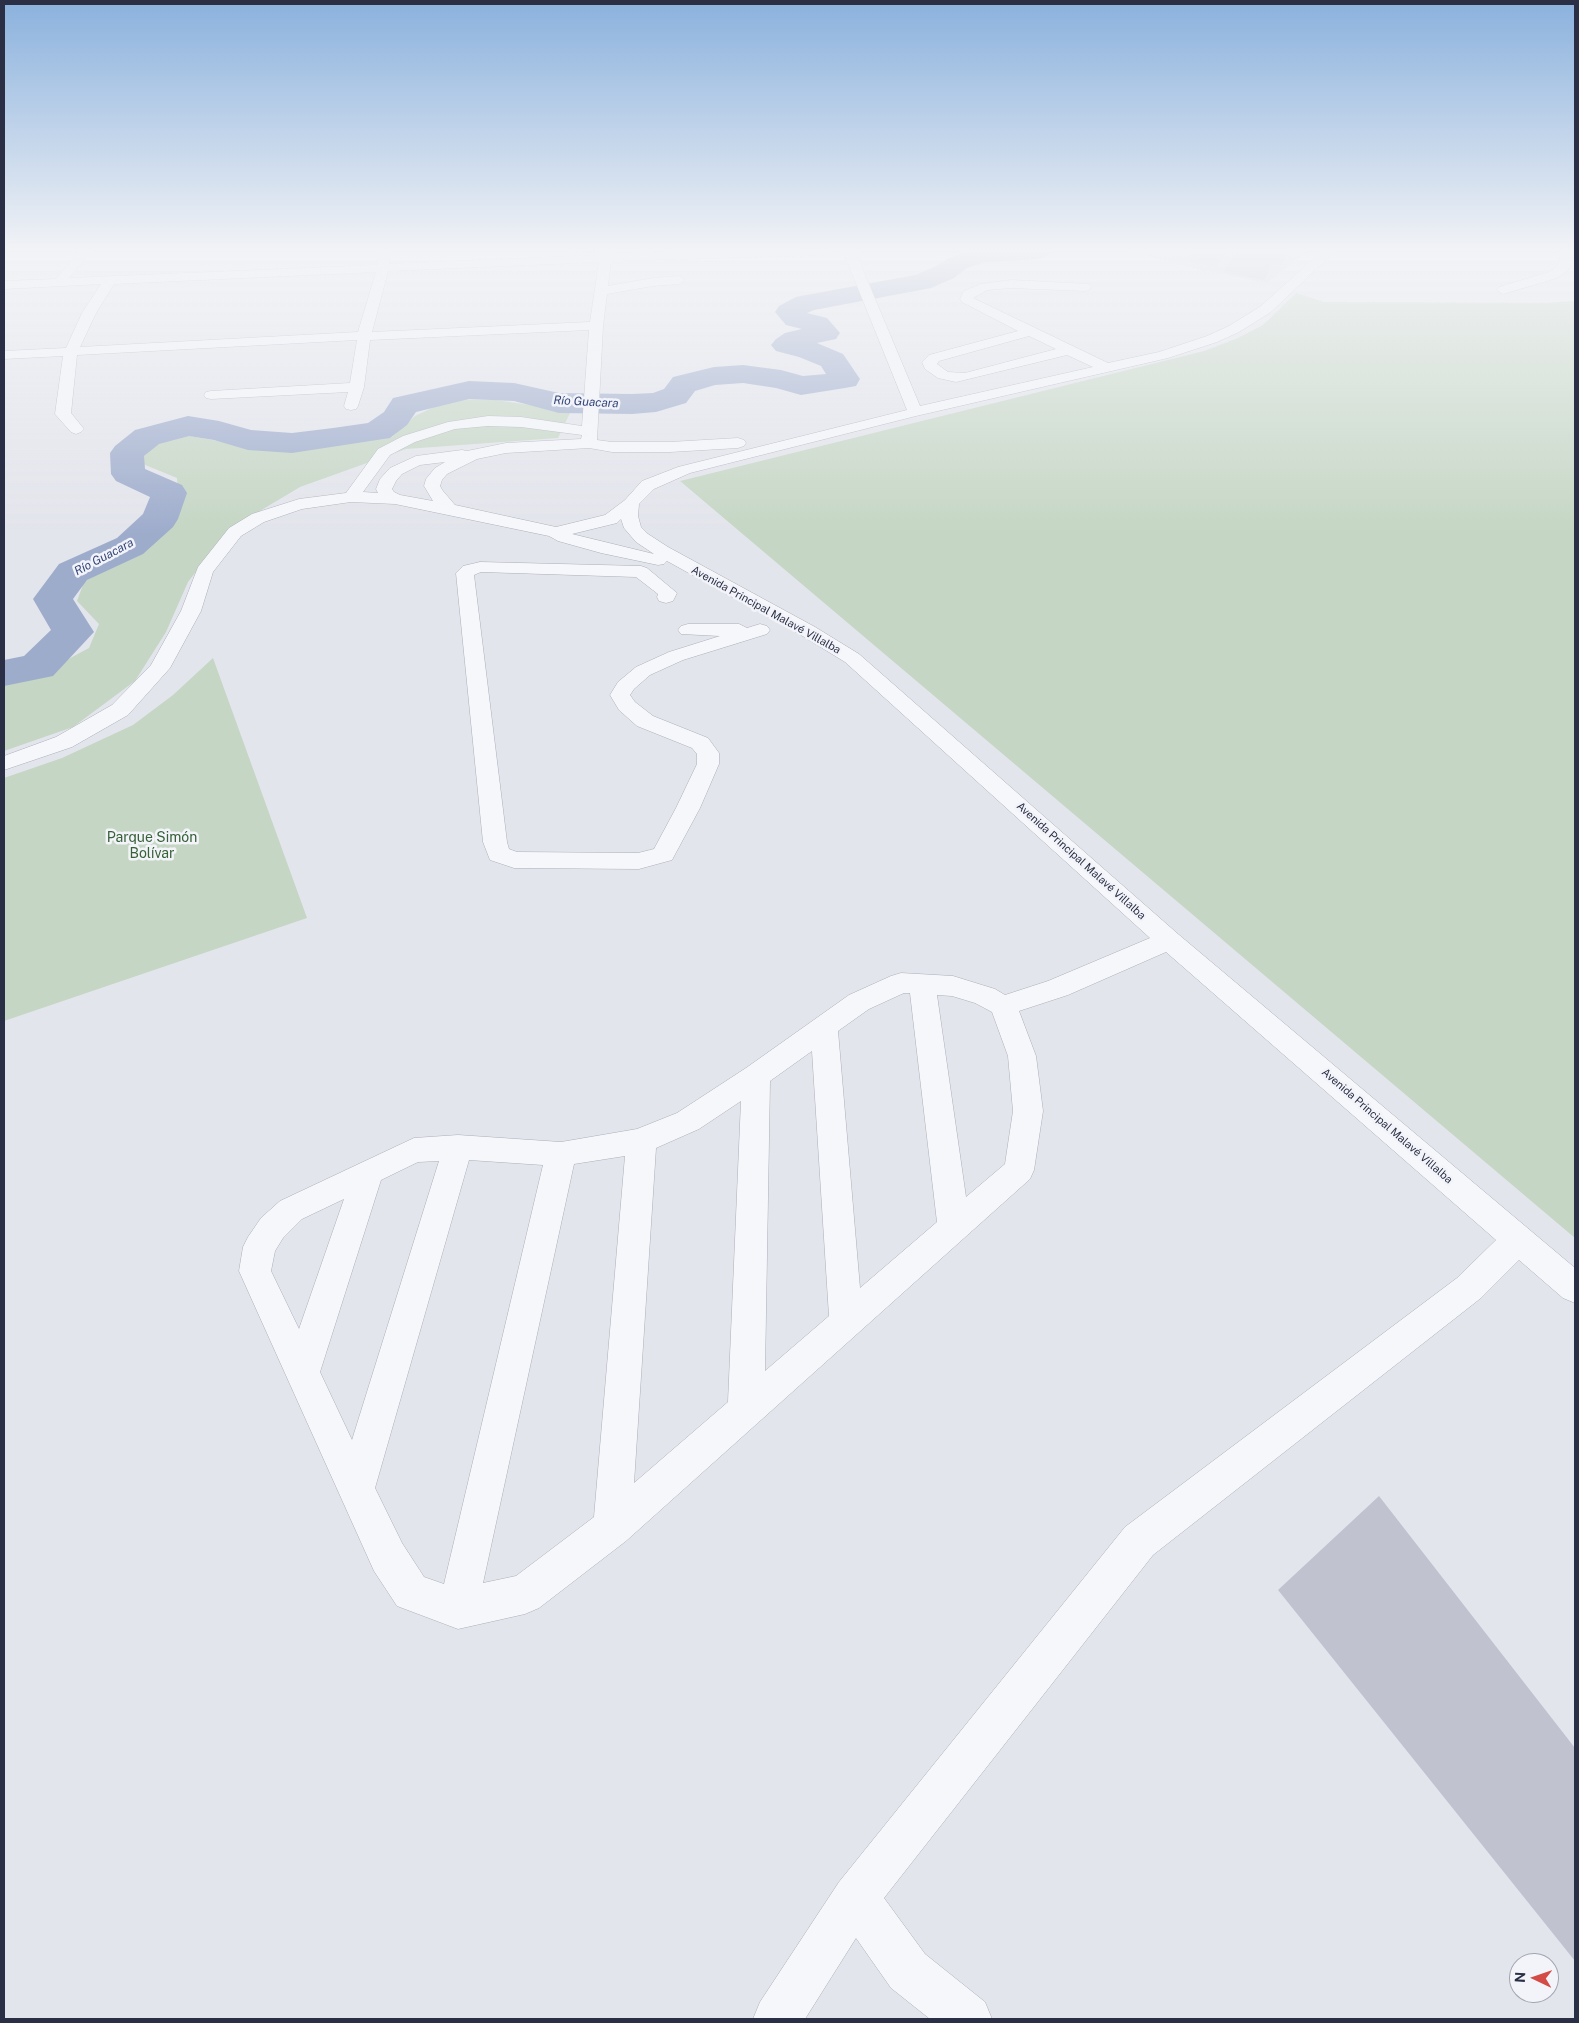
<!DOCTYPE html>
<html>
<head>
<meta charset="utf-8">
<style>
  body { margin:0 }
  #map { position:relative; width:1579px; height:2023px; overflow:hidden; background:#e3e5ec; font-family:"Public Sans",sans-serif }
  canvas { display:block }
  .frame { position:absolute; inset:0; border:5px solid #2a2f45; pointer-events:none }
  .north { position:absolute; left:1509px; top:1953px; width:50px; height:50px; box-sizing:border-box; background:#f3f4f9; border:1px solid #a3a5b1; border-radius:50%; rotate:273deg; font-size:14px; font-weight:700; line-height:20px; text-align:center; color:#2a2f45 }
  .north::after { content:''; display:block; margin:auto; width:18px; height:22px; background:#d34a46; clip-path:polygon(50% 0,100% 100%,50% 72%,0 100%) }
</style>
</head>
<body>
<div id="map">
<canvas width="1579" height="2023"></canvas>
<div class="frame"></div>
<div class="north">N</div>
</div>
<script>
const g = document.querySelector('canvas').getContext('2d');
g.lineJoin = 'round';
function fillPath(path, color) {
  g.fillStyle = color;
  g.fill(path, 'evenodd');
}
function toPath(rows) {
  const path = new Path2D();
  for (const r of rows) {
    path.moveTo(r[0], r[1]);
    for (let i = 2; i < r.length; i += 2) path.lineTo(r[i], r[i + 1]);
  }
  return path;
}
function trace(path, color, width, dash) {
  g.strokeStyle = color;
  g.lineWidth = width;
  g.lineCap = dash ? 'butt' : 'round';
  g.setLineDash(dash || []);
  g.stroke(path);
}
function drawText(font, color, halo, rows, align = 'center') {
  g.font = font + ' "Public Sans",sans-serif';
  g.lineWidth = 5;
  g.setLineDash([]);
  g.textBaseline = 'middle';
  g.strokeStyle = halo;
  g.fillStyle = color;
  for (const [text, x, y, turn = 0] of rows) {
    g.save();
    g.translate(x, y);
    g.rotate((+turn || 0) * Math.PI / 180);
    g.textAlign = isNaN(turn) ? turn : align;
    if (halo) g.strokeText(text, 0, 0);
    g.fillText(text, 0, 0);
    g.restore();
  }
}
fillPath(toPath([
  [1129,251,1307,251,1267,283,1201,270]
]), '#d5d7e1');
fillPath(toPath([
  [1296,293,1324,302,1546,303,1575,301,1575,1238,680,481,1204,351,1238,338,1263,325],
  [451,399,496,400,571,411,558,438,406,449,300,487,228,530,188,582,166,632,135,681,73,727,4,751,4,683,33,678,89,648,99,624,77,601,84,582,160,536,179,516,177,478,138,462,157,444,184,435,242,445,284,450,392,437,415,416],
  [213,658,307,918,4,1021,4,778,62,758,133,725,173,695]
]), '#c5d6c4');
fillPath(toPath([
  [968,251,1051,251,1047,256,1038,259,982,263,967,268,954,278,931,288,814,310,807,313,827,318,840,333,836,339,817,343,843,354,860,379,856,386,845,388,801,395,776,388,743,383,715,385,695,391,686,403,656,412,632,414,559,413,514,401,469,399,416,412,407,425,390,438,292,453,248,450,214,440,189,436,159,444,144,456,145,469,182,485,187,493,178,519,173,527,143,554,87,580,73,599,94,632,53,676,4,686,4,660,24,656,51,630,33,599,59,564,117,538,143,514,150,497,116,481,111,474,110,453,115,446,135,430,188,416,219,421,251,430,292,433,333,428,368,423,384,412,393,398,469,381,514,383,559,393,632,394,653,393,664,389,673,377,714,367,743,365,781,370,803,376,826,374,821,366,799,357,776,351,771,345,776,339,785,333,802,329,786,325,775,312,779,306,796,297,806,295,915,275,936,266,949,258,968,251]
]), '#9eaccc');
fillPath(toPath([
  [1193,251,1228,251,1216,266,1191,263,1190,259,1187,259],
  [1237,251,1287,251,1282,265,1272,264,1264,280,1223,272],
  [1379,1496,1575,1748,1575,1961,1278,1590]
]), '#c0c3cf');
const minor = toPath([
  [79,251,91,251,69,278,377,265,380,251,390,251,389,264,600,255,600,251,612,251,611,254,719,251,832,251,826,255,611,261,608,286,653,278,679,276,685,280,679,284,653,286,607,294,603,326,597,440,612,442,670,442,738,438,744,440,746,443,744,446,738,448,670,452,612,452,589,448,506,453,477,459,447,474,442,480,440,486,443,491,455,505,556,527,605,515,625,500,642,481,678,467,907,410,843,251,855,251,920,406,1093,367,1067,355,956,382,938,378,925,369,922,362,929,355,1018,331,962,302,960,299,964,291,981,284,1011,280,1089,284,1091,287,1089,290,1085,291,1011,288,987,290,973,298,1108,363,1159,352,1207,336,1229,326,1261,306,1322,251,1335,251,1271,312,1239,332,1217,342,1168,358,916,416,690,473,654,489,639,504,638,516,641,527,648,534,668,547,815,627,859,654,1178,934,1575,1268,1575,1303,1563,1298,1519,1260,1481,1298,1153,1555,884,1898,925,1954,985,2002,992,2019,930,2019,891,1988,856,1938,805,2019,753,2019,760,2002,839,1882,1125,1527,1457,1278,1496,1240,1166,952,1068,995,1019,1011,1036,1056,1043,1111,1034,1170,1030,1179,626,1541,539,1608,525,1614,458,1629,397,1606,374,1571,239,1271,243,1247,248,1237,261,1218,280,1201,414,1138,458,1135,561,1142,637,1129,677,1113,746,1068,849,995,891,976,901,973,953,976,995,989,1005,995,1048,981,1150,938,845,662,801,635,667,561,664,564,658,565,601,553,558,541,549,536,395,504,351,502,302,509,264,522,241,536,213,572,201,611,170,668,128,715,72,747,4,770,4,756,56,737,112,705,151,665,181,611,198,567,229,528,252,514,299,499,346,493,378,449,403,436,448,422,488,416,521,417,582,426,589,330,370,340,364,387,358,406,356,409,351,410,346,409,344,406,348,392,211,399,206,398,204,395,206,392,211,391,350,383,357,340,77,355,71,413,84,429,81,432,76,434,71,432,55,414,63,356,4,359,4,351,66,348,82,313,101,284,4,289,4,281,56,279,79,251],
  [599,262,590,322,372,332,388,271,599,262],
  [376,272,358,332,80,347,96,313,114,284,376,272],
  [1029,336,1056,349,965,373,948,372,937,364,939,361,1029,336],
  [488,426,521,427,582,435,581,439,506,443,467,451,462,450,416,456,390,468,380,479,376,489,378,493,363,492,390,455,415,442,455,429,488,426],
  [445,462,435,468,426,479,424,486,433,501,400,495,394,492,392,489,396,481,402,474,420,465,445,462],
  [621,519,624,528,636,542,654,554,572,534,617,523,621,519],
  [904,993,910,993,937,1222,860,1288,838,1031,869,1009,904,993],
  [937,995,952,996,975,1003,992,1012,1008,1056,1013,1111,1005,1164,966,1197,937,995],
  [812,1051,829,1316,765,1371,770,1081,812,1051],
  [741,1101,728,1402,634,1483,656,1148,699,1129,741,1101],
  [625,1156,594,1517,516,1576,483,1583,574,1164,625,1156],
  [469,1160,543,1165,444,1584,424,1577,402,1543,375,1488,469,1160],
  [439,1161,352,1440,320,1372,381,1180,418,1162,439,1161],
  [344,1199,299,1329,271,1271,275,1251,283,1238,302,1219,344,1199],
  [1561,251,1573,251,1570,268,1557,278,1503,294,1497,290,1499,287,1549,272,1558,266,1561,251],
  [480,562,641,566,647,568,677,593,673,601,666,603,659,601,657,597,658,594,636,577,481,572,474,575,507,842,509,849,517,852,638,853,654,849,676,808,697,764,697,754,692,748,637,726,619,710,610,695,618,682,636,667,669,652,720,636,681,634,678,630,681,626,688,624,739,624,747,628,760,624,767,626,770,630,767,634,683,660,650,675,634,689,630,695,635,702,653,716,708,738,719,753,719,764,700,808,672,860,639,869,514,868,490,860,483,842,456,573,463,566,480,562]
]);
trace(minor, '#acaeba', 1);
fillPath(minor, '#f6f7fa');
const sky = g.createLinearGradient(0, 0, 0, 534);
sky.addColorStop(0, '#8ab1dd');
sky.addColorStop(0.47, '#f2f3f6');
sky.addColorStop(1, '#f2f3f600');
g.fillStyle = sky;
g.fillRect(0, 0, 1579, 534);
drawText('11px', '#2a2f45', '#f3f4f9', [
  ["Avenida Principal Malavé Villalba",766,610,29],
  ["Avenida Principal Malavé Villalba",1081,861,42],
  ["Avenida Principal Malavé Villalba",1387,1126,41]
]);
drawText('italic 12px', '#33467a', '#f3f4f9', [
  ["Río Guacara",586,402,3],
  ["Río Guacara",104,557,-28]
]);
drawText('14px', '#376137', '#f3f4f9', [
  ["Parque Simón",152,838],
  ["Bolívar",152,854]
]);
</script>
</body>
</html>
